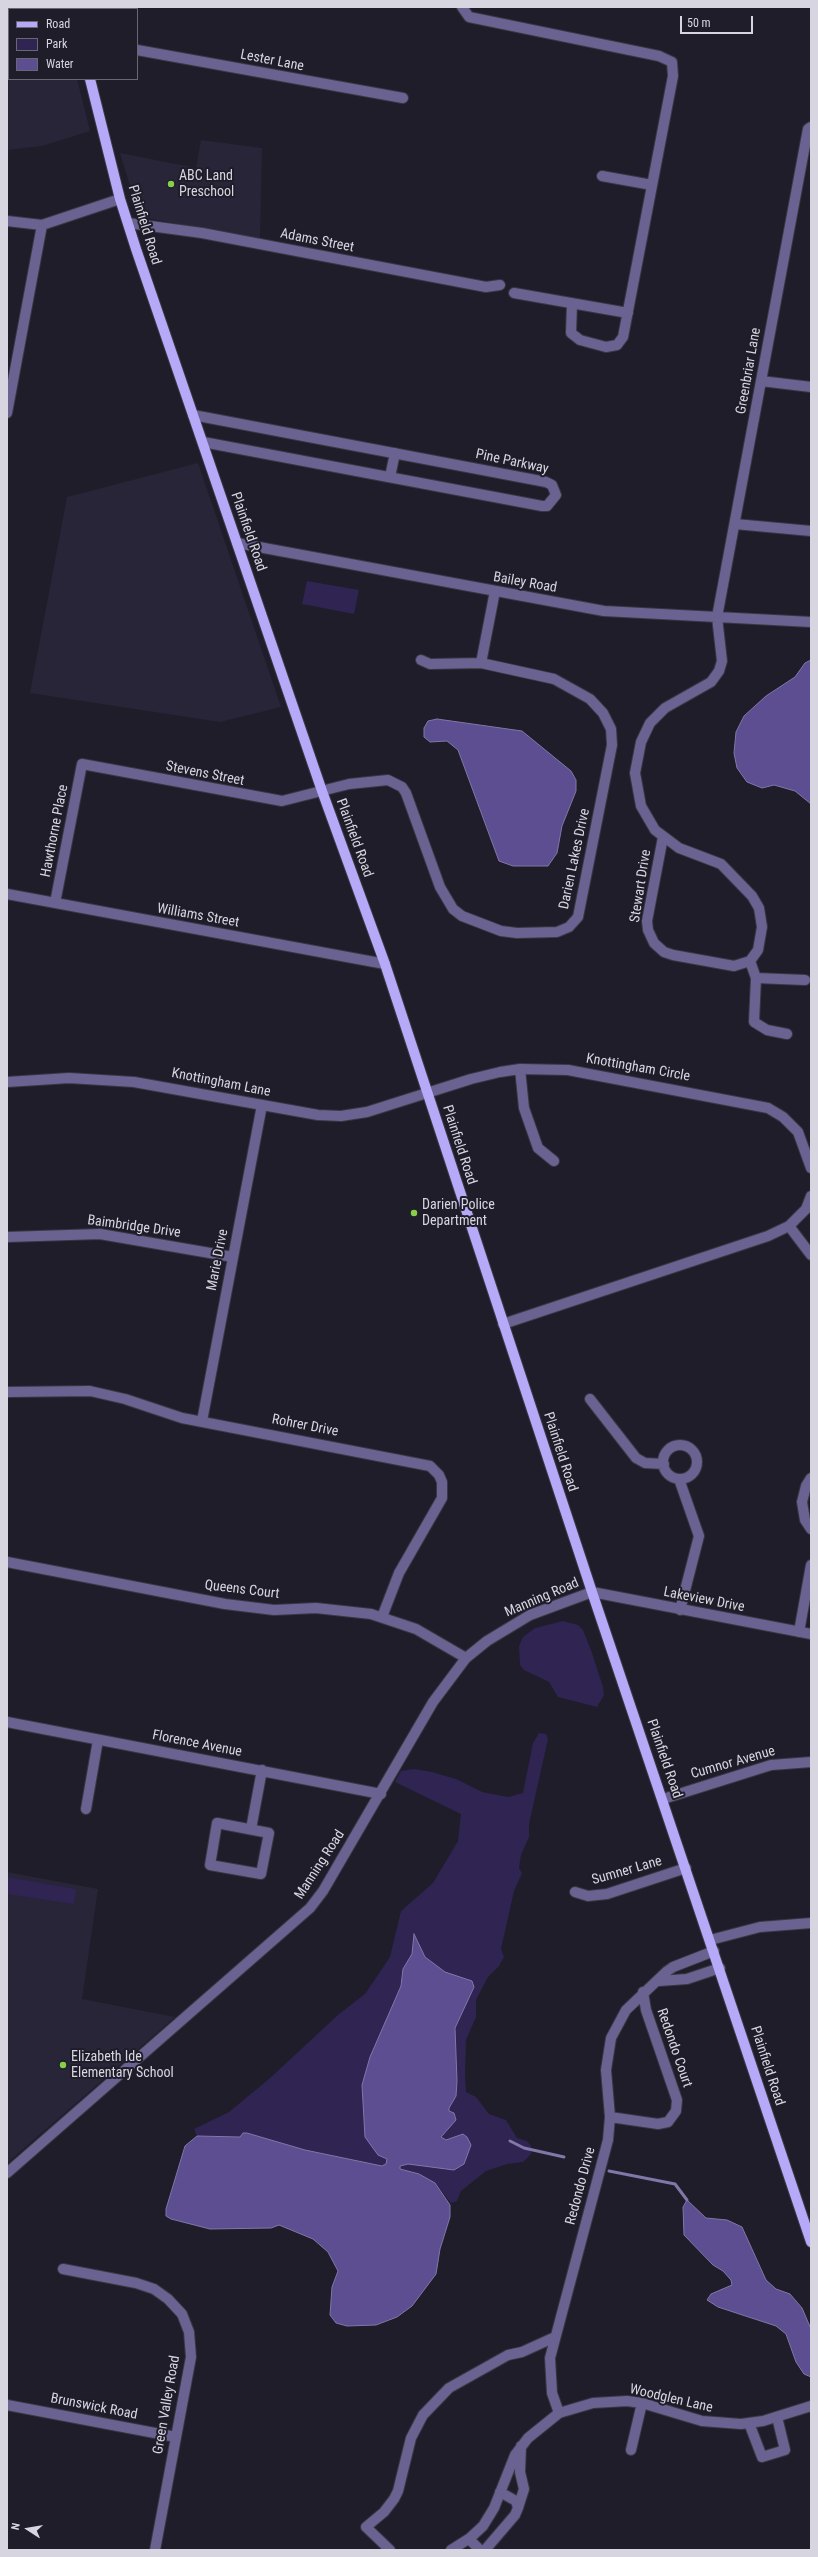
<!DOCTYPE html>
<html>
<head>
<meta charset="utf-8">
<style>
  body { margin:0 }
  #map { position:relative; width:818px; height:2557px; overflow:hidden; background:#1f1d2a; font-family:"Roboto Condensed",sans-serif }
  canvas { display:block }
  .frame { position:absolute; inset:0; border:8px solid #d7d6e0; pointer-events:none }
  .legend { position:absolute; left:8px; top:8px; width:130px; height:72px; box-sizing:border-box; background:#1f1d2a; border:1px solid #696773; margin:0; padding:5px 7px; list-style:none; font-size:12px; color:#d7d6e0 }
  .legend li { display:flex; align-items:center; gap:8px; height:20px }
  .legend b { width:20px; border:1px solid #696773 }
  .north { position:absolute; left:8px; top:2509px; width:40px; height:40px; -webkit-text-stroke:3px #1f1d2a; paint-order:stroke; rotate:282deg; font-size:11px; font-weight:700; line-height:16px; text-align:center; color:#d7d6e0 }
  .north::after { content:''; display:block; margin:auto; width:14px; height:18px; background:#d7d6e0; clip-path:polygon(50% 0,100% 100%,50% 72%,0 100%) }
  .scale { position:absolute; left:680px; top:16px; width:73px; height:18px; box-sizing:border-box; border:2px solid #d7d6e0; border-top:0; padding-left:5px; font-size:12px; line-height:14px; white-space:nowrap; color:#d7d6e0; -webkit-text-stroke:3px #1f1d2a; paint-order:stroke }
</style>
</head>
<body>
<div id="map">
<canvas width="818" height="2557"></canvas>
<div class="frame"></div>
<ul class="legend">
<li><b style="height:5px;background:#b6a9f8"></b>Road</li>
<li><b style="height:11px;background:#2f2452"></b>Park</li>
<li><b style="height:11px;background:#5c4e90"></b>Water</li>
</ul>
<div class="north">N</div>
<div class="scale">50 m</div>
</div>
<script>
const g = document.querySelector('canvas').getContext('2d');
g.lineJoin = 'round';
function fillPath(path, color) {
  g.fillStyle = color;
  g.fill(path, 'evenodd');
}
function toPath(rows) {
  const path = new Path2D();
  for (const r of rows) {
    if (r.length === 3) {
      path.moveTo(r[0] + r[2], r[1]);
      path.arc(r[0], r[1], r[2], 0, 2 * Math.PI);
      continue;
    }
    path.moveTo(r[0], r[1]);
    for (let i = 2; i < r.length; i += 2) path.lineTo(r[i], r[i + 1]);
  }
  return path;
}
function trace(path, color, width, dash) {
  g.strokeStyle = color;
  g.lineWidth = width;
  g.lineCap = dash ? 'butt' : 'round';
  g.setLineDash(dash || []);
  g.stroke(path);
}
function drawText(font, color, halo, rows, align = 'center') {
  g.font = font + ' "Roboto Condensed",sans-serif';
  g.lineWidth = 4;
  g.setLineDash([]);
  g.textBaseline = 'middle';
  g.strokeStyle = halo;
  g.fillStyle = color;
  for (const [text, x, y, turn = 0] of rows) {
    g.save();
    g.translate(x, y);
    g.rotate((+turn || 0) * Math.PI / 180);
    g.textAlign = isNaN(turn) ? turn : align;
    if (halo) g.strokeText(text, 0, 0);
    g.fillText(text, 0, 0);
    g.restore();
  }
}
fillPath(toPath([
  [7,7,59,7,60,9,9,9,9,79,77,79,90,131,42,146,7,150],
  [201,140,262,148,260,239,147,218,138,212,120,153,196,168],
  [198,463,281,707,220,722,30,693,67,497],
  [7,1872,98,1889,82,1999,175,2017,7,2163]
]), '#282538');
fillPath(toPath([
  [307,581,359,590,354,614,302,604],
  [563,1621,578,1625,583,1630,591,1650,603,1687,604,1695,597,1707,558,1697,549,1682,524,1670,520,1665,519,1646,523,1637,535,1628],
  [539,1733,546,1734,548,1739,529,1824,529,1837,521,1855,519,1868,522,1873,514,1891,501,1949,504,1957,499,1966,488,1977,476,2000,476,2017,466,2040,465,2075,466,2092,476,2097,489,2114,506,2120,517,2138,527,2141,531,2146,531,2154,523,2162,507,2164,486,2171,461,2191,457,2201,451,2203,435,2183,408,2171,305,2150,247,2133,240,2137,197,2136,194,2129,229,2112,269,2079,339,2014,365,1994,390,1957,401,1911,433,1883,458,1841,461,1814,395,1782,401,1771,414,1769,432,1772,456,1779,482,1792,508,1797,523,1793,533,1743],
  [7,1877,76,1889,74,1904,7,1894]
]), '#2f2452');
const water = toPath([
  [811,660,811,804,795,791,774,785,762,788,747,782,737,768,734,753,736,732,744,716,766,696,795,677,805,663,811,660],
  [437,719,522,731,571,771,576,780,576,791,562,826,557,853,548,866,513,866,499,861,458,750,447,741,430,742,424,737,424,728,428,721,437,719],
  [414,1934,425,1957,445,1972,472,1981,474,1987,455,2028,457,2081,456,2096,449,2108,449,2111,454,2113,456,2120,441,2137,446,2140,463,2134,467,2137,471,2145,464,2164,454,2170,408,2164,400,2166,400,2169,419,2174,435,2183,450,2205,450,2217,440,2249,436,2274,412,2306,397,2317,376,2325,347,2326,336,2323,330,2315,332,2287,338,2271,328,2252,313,2239,279,2225,271,2228,210,2229,171,2219,166,2216,166,2209,185,2146,197,2136,240,2137,243,2133,247,2133,305,2150,382,2166,386,2164,387,2159,378,2155,365,2137,362,2085,370,2057,401,1986,403,1969,412,1954,414,1934],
  [687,2200,706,2218,727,2220,742,2227,766,2280,776,2289,790,2294,802,2308,811,2329,811,2377,804,2374,796,2362,786,2334,776,2326,718,2307,707,2300,711,2294,732,2285,731,2280,723,2271,713,2265,684,2235,683,2207,687,2200]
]);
fillPath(water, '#5c4e90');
trace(water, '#8177a8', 1);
trace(toPath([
  [510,2141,524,2148,564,2157],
  [609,2171,675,2184,687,2200]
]), '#8177a8', 3);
const minor = toPath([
  [462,7,469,17,659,56,672,62,673,76,623,337,617,345,606,347,580,340,571,333,572,303],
  [137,50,403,98],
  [602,176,652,185],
  [7,221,42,225,120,199],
  [128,223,202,233,486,287,500,285],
  [514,293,628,313],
  [761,381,811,387],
  [7,413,42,225],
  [193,415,546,482,552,485,556,495,547,506,542,506,203,442],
  [390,477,395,453],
  [735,524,811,531],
  [237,543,604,611,811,622],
  [481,663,495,591],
  [663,837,647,921,648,930,654,943,664,952,673,955,734,966,750,961,758,950,762,927,759,908,752,896,721,864,679,848,655,830,641,806,635,773,641,742,650,723,665,708,711,682,719,671,722,661,717,617,808,129,811,127],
  [7,894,385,964],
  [55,903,82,764,282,801,349,784,388,780,402,787,406,793,440,887,453,909,462,916,501,931,517,933,557,932,569,927,578,917,612,745,611,729,603,713,590,699,554,679,481,663,430,664,421,660],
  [750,961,756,978,754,1022,767,1030,787,1034],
  [756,978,805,980],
  [520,1069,524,1108,538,1148,554,1161],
  [7,1082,69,1078,134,1082,318,1115,341,1116,367,1112,471,1079,500,1072,520,1069,568,1070,768,1108,783,1117,798,1132,811,1168],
  [789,1226,811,1255],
  [7,1237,100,1234,233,1257],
  [503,1324,768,1236,789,1226,806,1209,811,1196],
  [7,1392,90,1391,125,1399,182,1418,430,1466,439,1475,442,1482,442,1498,399,1573,382,1617],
  [590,1399,636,1458,645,1463,664,1464],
  [202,1421,262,1105],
  [680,1462,17],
  [811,1478,806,1486,802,1502,805,1520,811,1529],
  [679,1479,699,1536,680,1610],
  [7,1562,225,1604,274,1610,316,1608,371,1614,416,1629,466,1658],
  [799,1632,811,1565],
  [7,1722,381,1794],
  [663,1799,771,1765,811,1762],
  [86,1809,98,1740],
  [217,1823,269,1833,261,1874,210,1865,217,1823],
  [251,1829,262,1770],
  [575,1892,588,1896,607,1894,686,1868],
  [710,1940,760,1927,811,1923],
  [659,1981,687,1979,720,1968],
  [610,2117,658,2124,668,2122,676,2111,677,2100,646,2010,643,1992],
  [7,2173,310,1908,323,1891,433,1702,466,1658,487,1641,530,1615,592,1592,811,1634],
  [63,2269,136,2283,154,2289,168,2299,182,2314,189,2332,191,2357,155,2550],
  [7,2405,176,2437],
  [559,2413,552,2393,550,2358,608,2140,610,2117,606,2070,611,2038,626,2010,666,1972,673,1967,714,1951],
  [749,2423,762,2457,785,2450,777,2417],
  [631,2450,642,2403],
  [518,2508,524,2489,520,2472,521,2446],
  [469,2539,480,2550],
  [390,2550,366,2527,384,2512,394,2499,398,2491,411,2438,423,2415,449,2388,508,2355,522,2352,555,2337],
  [451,2550,470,2538,483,2526,494,2508,515,2455,528,2438,559,2413,593,2403,627,2401,642,2403,702,2421,741,2424,763,2421,811,2406],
  [485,2550,515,2515,518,2508,516,2501,500,2492]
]);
const major = toPath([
  [71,7,72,9],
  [90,79,120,199,136,249,322,791,385,964,592,1592,811,2242]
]);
trace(minor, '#393743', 12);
trace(major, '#393743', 12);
trace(minor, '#6a6291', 10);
trace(major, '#b6a9f8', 10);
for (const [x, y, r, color] of [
  [171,184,4,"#88cf49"],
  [414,1213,4,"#88cf49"],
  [63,2065,4,"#88cf49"]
]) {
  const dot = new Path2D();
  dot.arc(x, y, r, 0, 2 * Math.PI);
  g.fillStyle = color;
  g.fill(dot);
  trace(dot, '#1f1d2a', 1.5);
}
drawText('14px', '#d7d6e0', '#1f1d2a', [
  ["Lester Lane",272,61,11],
  ["Plainfield Road",144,225,73],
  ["Adams Street",317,241,11],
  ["Greenbriar Lane",749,371,-80],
  ["Pine Parkway",512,462,12],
  ["Plainfield Road",248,532,71],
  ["Bailey Road",525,583,10],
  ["Stevens Street",205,774,11],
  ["Hawthorne Place",55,831,-79],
  ["Plainfield Road",354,838,70],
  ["Darien Lakes Drive",575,859,-78],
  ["Stewart Drive",641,886,-81],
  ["Williams Street",198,916,10],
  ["Knottingham Circle",638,1068,10],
  ["Knottingham Lane",221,1083,11],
  ["Plainfield Road",459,1145,72],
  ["Baimbridge Drive",134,1227,8],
  ["Marie Drive",218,1260,-79],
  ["Rohrer Drive",305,1426,11],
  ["Plainfield Road",560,1452,72],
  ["Queens Court",242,1590,7],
  ["Manning Road",542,1598,-23],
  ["Lakeview Drive",704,1600,11],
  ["Florence Avenue",197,1744,11],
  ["Plainfield Road",664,1759,71],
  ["Cumnor Avenue",733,1763,-16],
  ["Manning Road",320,1865,-57],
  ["Sumner Lane",627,1871,-16],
  ["Redondo Court",674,2048,71],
  ["Plainfield Road",767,2066,72],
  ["Redondo Drive",581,2186,-75],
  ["Woodglen Lane",671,2399,13],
  ["Green Valley Road",167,2405,-80],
  ["Brunswick Road",94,2407,11]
]);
drawText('14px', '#d7d6e0', '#1f1d2a', [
  ["ABC Land",179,176],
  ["Preschool",179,192],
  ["Darien Police",422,1205],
  ["Department",422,1221],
  ["Elizabeth Ide",71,2057],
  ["Elementary School",71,2073]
], 'left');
</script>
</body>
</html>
